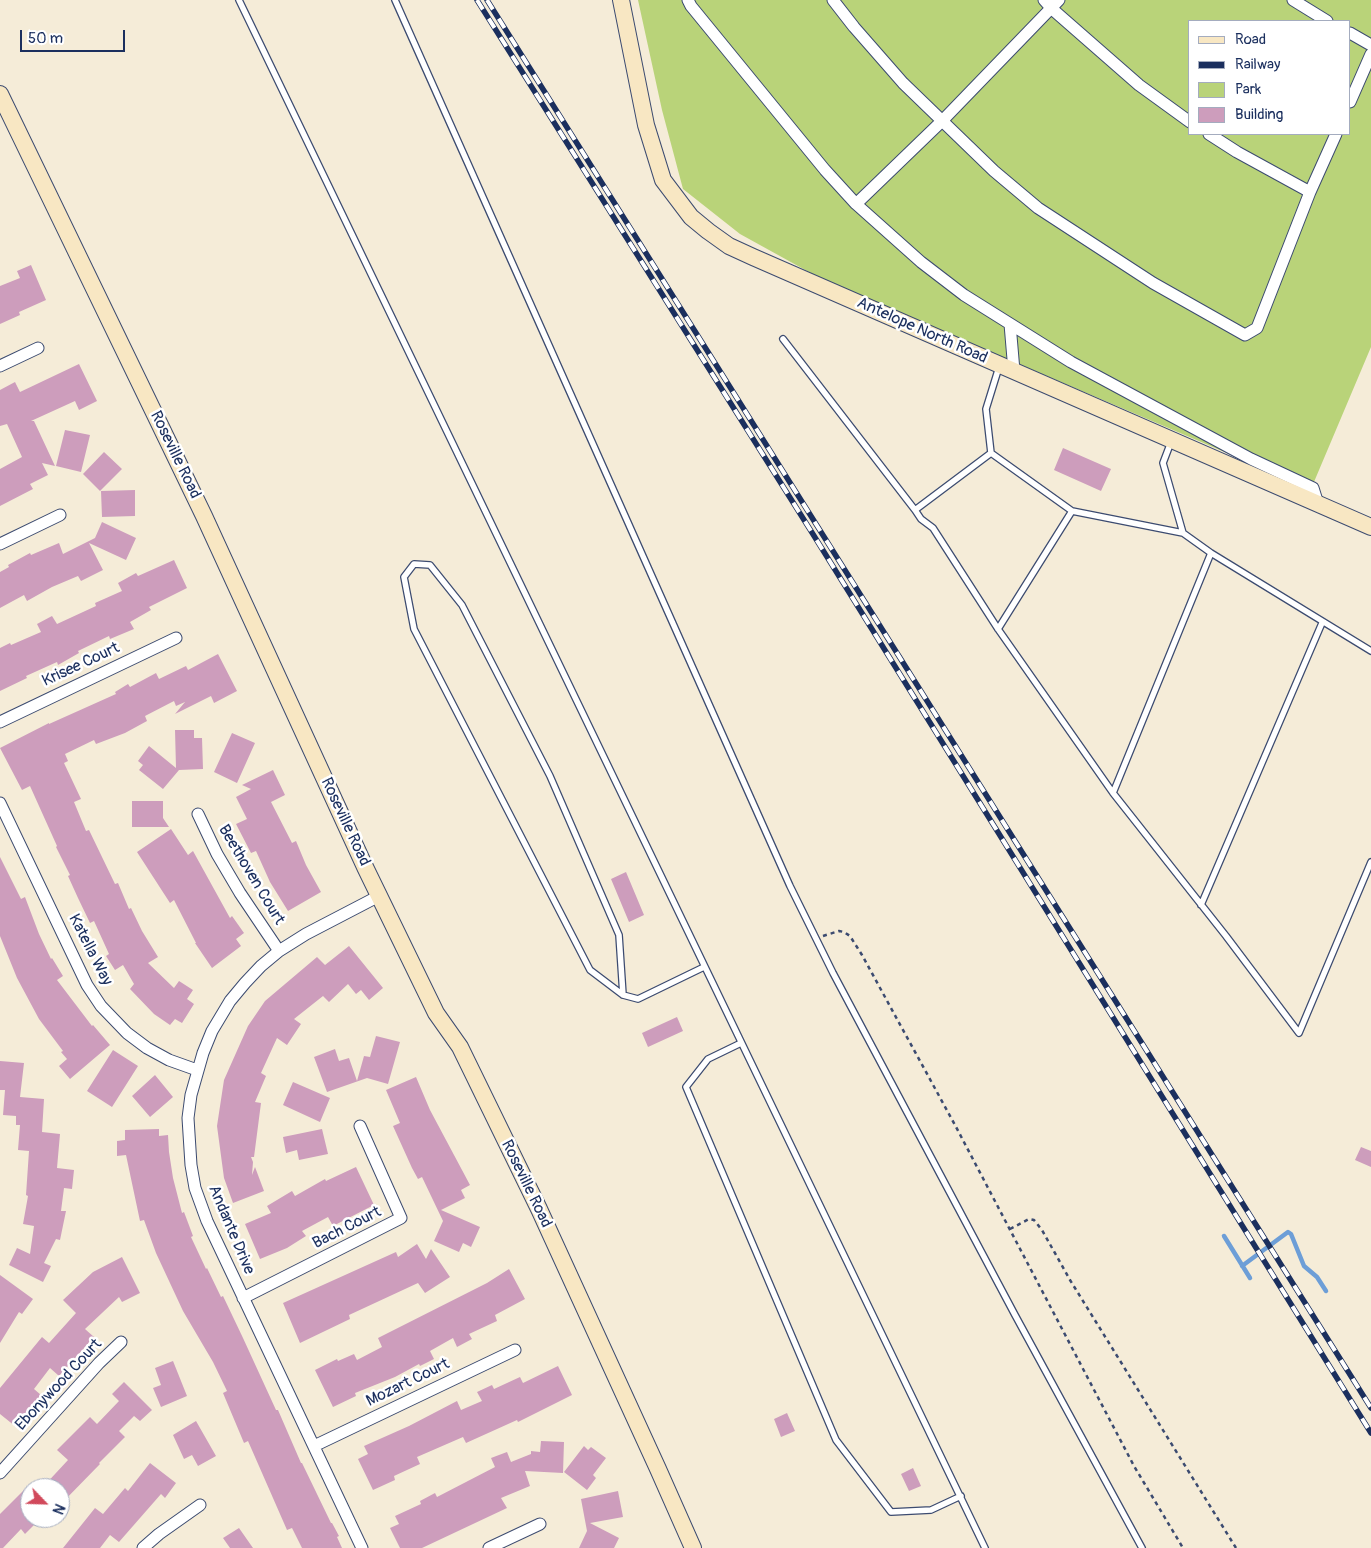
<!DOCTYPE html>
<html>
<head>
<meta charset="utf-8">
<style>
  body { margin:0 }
  #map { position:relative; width:1371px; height:1548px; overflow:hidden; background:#f5ecd8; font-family:Pangolin,sans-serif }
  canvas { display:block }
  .legend { position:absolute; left:1188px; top:20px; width:162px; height:115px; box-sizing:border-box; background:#fff; border:1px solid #a4acbf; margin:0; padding:6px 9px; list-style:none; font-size:15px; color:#1b2f5e }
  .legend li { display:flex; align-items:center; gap:10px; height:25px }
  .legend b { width:25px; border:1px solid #a4acbf }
  .north { position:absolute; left:20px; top:1478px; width:50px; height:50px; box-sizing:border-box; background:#fff; border:1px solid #a4acbf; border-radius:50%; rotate:114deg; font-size:14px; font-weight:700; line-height:20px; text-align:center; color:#1b2f5e }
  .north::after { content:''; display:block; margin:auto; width:18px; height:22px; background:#d1495b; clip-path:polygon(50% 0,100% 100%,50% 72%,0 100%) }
  .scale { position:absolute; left:20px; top:30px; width:105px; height:22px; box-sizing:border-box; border:2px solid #1b2f5e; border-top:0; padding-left:6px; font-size:15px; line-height:18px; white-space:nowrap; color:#1b2f5e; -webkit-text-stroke:4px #fff; paint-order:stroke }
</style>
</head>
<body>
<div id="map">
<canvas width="1371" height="1548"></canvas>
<ul class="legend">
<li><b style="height:6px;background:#f8e7c3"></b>Road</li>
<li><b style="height:6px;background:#1b2f5e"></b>Railway</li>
<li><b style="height:14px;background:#b9d379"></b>Park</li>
<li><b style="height:14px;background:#cd9dbc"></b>Building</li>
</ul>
<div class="north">N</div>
<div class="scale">50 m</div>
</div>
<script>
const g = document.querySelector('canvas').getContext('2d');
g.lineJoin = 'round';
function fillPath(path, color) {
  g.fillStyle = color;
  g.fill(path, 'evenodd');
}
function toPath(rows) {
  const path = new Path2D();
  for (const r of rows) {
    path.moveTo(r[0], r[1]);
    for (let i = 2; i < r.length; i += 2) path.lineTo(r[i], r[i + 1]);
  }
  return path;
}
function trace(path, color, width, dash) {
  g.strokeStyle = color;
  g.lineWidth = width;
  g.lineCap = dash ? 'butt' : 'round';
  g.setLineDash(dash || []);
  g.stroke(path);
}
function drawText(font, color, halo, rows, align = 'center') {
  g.font = font + ' Pangolin,sans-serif';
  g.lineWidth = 5;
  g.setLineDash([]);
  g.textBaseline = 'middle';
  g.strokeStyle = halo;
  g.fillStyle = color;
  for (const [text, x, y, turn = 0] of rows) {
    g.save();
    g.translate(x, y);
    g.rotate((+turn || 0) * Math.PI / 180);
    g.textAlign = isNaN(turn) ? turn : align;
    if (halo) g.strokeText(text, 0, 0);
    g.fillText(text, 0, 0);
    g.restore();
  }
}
fillPath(toPath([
  [638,0,1371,0,1371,347,1311,489,827,282,740,234,683,189,662,110],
  [1190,21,1350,21,1350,134,1190,134]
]), '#b9d379');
trace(toPath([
  [1224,1236,1250,1278],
  [1242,1266,1288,1232,1291,1234,1304,1266,1317,1277,1326,1291]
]), '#6d9ed7', 4.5);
fillPath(toPath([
  [31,265,46,300,19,312,20,315,0,324,0,286,20,278,17,271],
  [79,364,97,401,79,410,75,401,31,421,34,421,55,466,42,463,48,475,30,484,33,489,0,506,0,469,22,457,7,424,0,426,0,390,15,382,20,392],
  [65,430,90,435,81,472,56,466],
  [1063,448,1111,469,1101,491,1054,470],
  [104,452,122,469,100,491,83,474],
  [135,490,135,516,102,517,101,491],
  [102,522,136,538,126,560,89,543,103,570,81,581,78,576,52,587,27,601,24,595,0,608,0,572,9,567,8,565,30,553,31,555,59,543,63,554,95,538],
  [174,560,187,588,149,607,151,610,130,622,134,629,110,639,109,636,78,651,79,653,58,665,57,662,26,676,27,678,0,691,0,648,10,643,11,645,41,632,37,624,52,616,57,624,96,606,95,603,122,591,118,583,136,573,138,576],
  [218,654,237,691,214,703,211,696,175,714,185,702,176,706,174,701,145,716,147,721,125,733,96,744,94,740,65,754,68,761,64,763,81,799,74,802,86,831,89,830,115,884,118,883,129,909,131,908,142,931,158,957,148,963,174,988,179,981,193,990,187,999,194,1004,182,1023,175,1019,170,1025,154,1014,130,989,134,984,123,965,115,970,106,956,109,954,94,921,90,923,78,898,68,876,70,875,56,847,57,846,30,786,22,790,0,748,49,723,49,724,116,694,115,692,128,684,130,687,156,673,159,679,186,666,188,670],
  [175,730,194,730,194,738,202,738,203,769,179,770,163,789,139,770,143,765,138,761,149,746,176,768],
  [232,733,255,743,237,783,214,772],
  [273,770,285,795,271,802,292,843,296,841,306,865,321,892,288,911,270,882,256,851,251,853,236,824,247,819,236,797,251,789,242,785],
  [132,801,163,801,163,818,169,827,132,827],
  [171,829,188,855,193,851,230,918,232,916,244,933,236,939,241,946,212,968,195,943,196,943,174,900,170,903,137,852],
  [0,857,21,899,25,897,39,934,51,959,52,958,63,976,57,980,92,1026,93,1025,110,1045,70,1079,59,1066,67,1059,61,1052,63,1051,39,1019,17,978,0,936],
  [626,872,644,915,629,922,611,879],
  [349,946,383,988,369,1000,361,990,356,994,348,984,329,1002,323,996,294,1019,301,1024,287,1045,277,1038,261,1073,266,1076,255,1102,261,1103,254,1157,251,1157,253,1162,252,1175,255,1167,264,1191,233,1203,224,1178,217,1126,224,1080,248,1026,265,1001,317,957,325,965],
  [677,1017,683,1031,648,1047,642,1033],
  [376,1036,400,1042,388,1084,367,1078,327,1092,314,1057,335,1049,339,1061,349,1058,357,1081,364,1056,370,1057],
  [113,1050,138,1066,112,1107,87,1091],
  [0,1061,24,1063,20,1097,44,1099,42,1132,60,1134,57,1168,74,1170,72,1189,64,1188,61,1211,66,1211,60,1240,56,1239,44,1263,51,1266,43,1282,9,1265,17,1248,30,1254,34,1226,23,1224,28,1196,26,1195,29,1151,18,1150,20,1125,16,1125,16,1116,3,1115,5,1090,0,1090],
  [155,1075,173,1097,150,1117,132,1096],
  [416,1077,430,1110,470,1185,461,1190,465,1198,441,1210,480,1227,471,1247,463,1243,459,1252,434,1241,443,1221,422,1177,418,1179,412,1168,393,1126,400,1123,386,1090],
  [293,1082,330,1098,320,1122,283,1105],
  [159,1129,159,1136,168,1135,169,1152,173,1178,182,1213,184,1212,193,1236,191,1237,206,1269,207,1268,221,1297,223,1296,243,1338,276,1410,278,1410,301,1463,302,1463,331,1523,332,1523,339,1536,337,1537,342,1548,302,1548,292,1528,287,1530,248,1441,244,1443,223,1393,227,1391,213,1362,183,1311,156,1253,144,1220,140,1221,126,1155,117,1156,117,1141,125,1140,125,1130],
  [322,1129,328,1154,299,1160,297,1150,286,1153,283,1137],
  [1361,1147,1371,1151,1371,1167,1355,1160],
  [356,1167,374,1205,333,1226,328,1217,302,1231,306,1236,287,1248,260,1259,245,1224,271,1213,267,1206,292,1191,295,1196,325,1179,326,1181],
  [417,1244,426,1259,431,1249,450,1277,425,1293,418,1283,349,1315,350,1319,300,1343,283,1303,396,1252,398,1257],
  [122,1257,140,1293,122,1302,119,1297,85,1329,94,1337,59,1376,50,1368,34,1389,41,1395,15,1426,0,1414,0,1388,42,1337,49,1343,76,1313,63,1300,93,1272],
  [509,1269,525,1299,495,1315,497,1321,469,1334,472,1339,457,1347,453,1338,430,1351,434,1359,420,1366,419,1364,395,1377,355,1393,356,1396,333,1407,315,1370,337,1359,338,1361,354,1354,357,1360,382,1347,378,1338,487,1283],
  [0,1275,33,1299,22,1314,19,1312,0,1343],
  [173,1361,187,1396,161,1407,153,1388,161,1385,155,1368],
  [558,1366,572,1395,518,1422,517,1420,466,1443,463,1437,417,1457,420,1464,394,1476,395,1480,373,1490,358,1459,368,1454,364,1446,409,1426,457,1401,461,1410,482,1401,477,1392,492,1385,494,1389,520,1377,523,1383],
  [124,1382,152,1410,140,1421,134,1416,119,1431,125,1437,99,1463,100,1464,60,1505,60,1488,42,1488,68,1460,57,1450,90,1417,97,1424,119,1401,112,1394],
  [787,1413,795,1431,781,1437,774,1419],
  [196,1421,216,1456,198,1466,192,1455,184,1459,173,1435],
  [541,1441,564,1442,563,1473,525,1471,530,1486,501,1498,507,1508,422,1548,400,1548,390,1528,399,1524,395,1516,421,1504,420,1501,435,1493,437,1497,495,1467,491,1458,507,1452,511,1462,531,1454,531,1451,540,1452],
  [584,1446,588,1450,591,1447,606,1458,593,1475,596,1478,587,1490,564,1472],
  [150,1463,176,1483,165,1498,161,1494,119,1542,110,1535,100,1548,63,1548,95,1508,103,1514,125,1488,128,1491],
  [913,1468,921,1486,909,1491,901,1474],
  [30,1484,30,1518,41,1518,25,1534,21,1529,3,1548,0,1548,0,1514],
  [618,1491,623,1517,590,1523,619,1538,614,1548,579,1548,587,1531,581,1499],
  [239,1528,253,1548,230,1548,223,1538]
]), '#cd9dbc');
const lane = toPath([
  [239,0,985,1548],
  [395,0,790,886,833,973,1015,1315,1142,1548],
  [783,339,915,510],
  [999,367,986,409,991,453,1072,511,1183,533,1211,553,1371,651],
  [1171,442,1163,463,1183,533],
  [991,453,915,510,921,519,933,528,998,629,1113,793,1211,553],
  [998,629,1072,511],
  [1113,793,1226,936,1299,1033,1371,862],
  [1201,905,1322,623],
  [623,995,619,935,550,776,462,605,430,565,414,564,404,577,414,629,590,970,623,995,638,999,704,967],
  [741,1043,708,1059,686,1087,836,1440,891,1512,931,1510,961,1496]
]);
const street = toPath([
  [688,0,691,6,825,170,856,204,921,262,964,295,1071,362,1251,459,1313,488,1318,504],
  [833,0,854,27,903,83,994,171,1038,208,1153,283,1245,335,1257,328,1310,192,1336,134],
  [1044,0,1051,8,1139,85,1190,122],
  [1293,0,1327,21],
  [1350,33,1371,45],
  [1350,102,1371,54],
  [1209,134,1237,152,1310,192],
  [856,204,942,121,1059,0],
  [1010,324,1014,371],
  [0,366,38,348],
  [0,544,60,515],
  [0,722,176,638],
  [0,803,87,985,101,1006,127,1033,147,1048,169,1060,197,1070],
  [198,814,217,854,240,893,279,951],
  [243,1298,401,1218,360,1126],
  [314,1446,515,1350],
  [0,1473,99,1363,121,1342],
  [143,1548,159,1534,200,1505],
  [362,1548,207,1221,195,1188,191,1165,188,1118,191,1095,203,1053,212,1031,230,1001,245,983,261,966,279,951,306,934,379,896],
  [489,1548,540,1524]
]);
const secondary = toPath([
  [621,0,646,125,663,180,691,217,708,231,729,246,753,257,1371,527],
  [0,94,204,516,365,867,436,1013,460,1047,539,1209,658,1469,693,1548]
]);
trace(lane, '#3c4b70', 8);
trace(street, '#3c4b70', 13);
trace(secondary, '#3c4b70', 18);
trace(toPath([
  [823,936,839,931,844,932,850,936,862,955,955,1125,1134,1466,1183,1548],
  [1010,1229,1029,1219,1034,1220,1042,1230,1070,1280,1236,1548]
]), '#3c4b70', 2.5, [4, 4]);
trace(lane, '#fff', 5.5);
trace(street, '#fff', 11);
trace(secondary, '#f8e7c3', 16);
const rail = toPath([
  [477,0,811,531,1371,1433],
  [487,0,1371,1408]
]);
trace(rail, '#1b2f5e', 5.5);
trace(rail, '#fff', 4, [11]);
drawText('16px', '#1b2f5e', '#fff', [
  ["Antelope North Road",922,331,24],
  ["Roseville Road",175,455,64],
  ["Krisee Court",81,665,-25],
  ["Roseville Road",345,822,65],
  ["Beethoven Court",251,875,59],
  ["Katella Way",90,950,63],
  ["Roseville Road",526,1184,64],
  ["Bach Court",347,1228,-27],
  ["Andante Drive",231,1230,67],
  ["Mozart Court",408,1383,-26],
  ["Ebonywood Court",59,1385,-47]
]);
</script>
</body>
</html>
